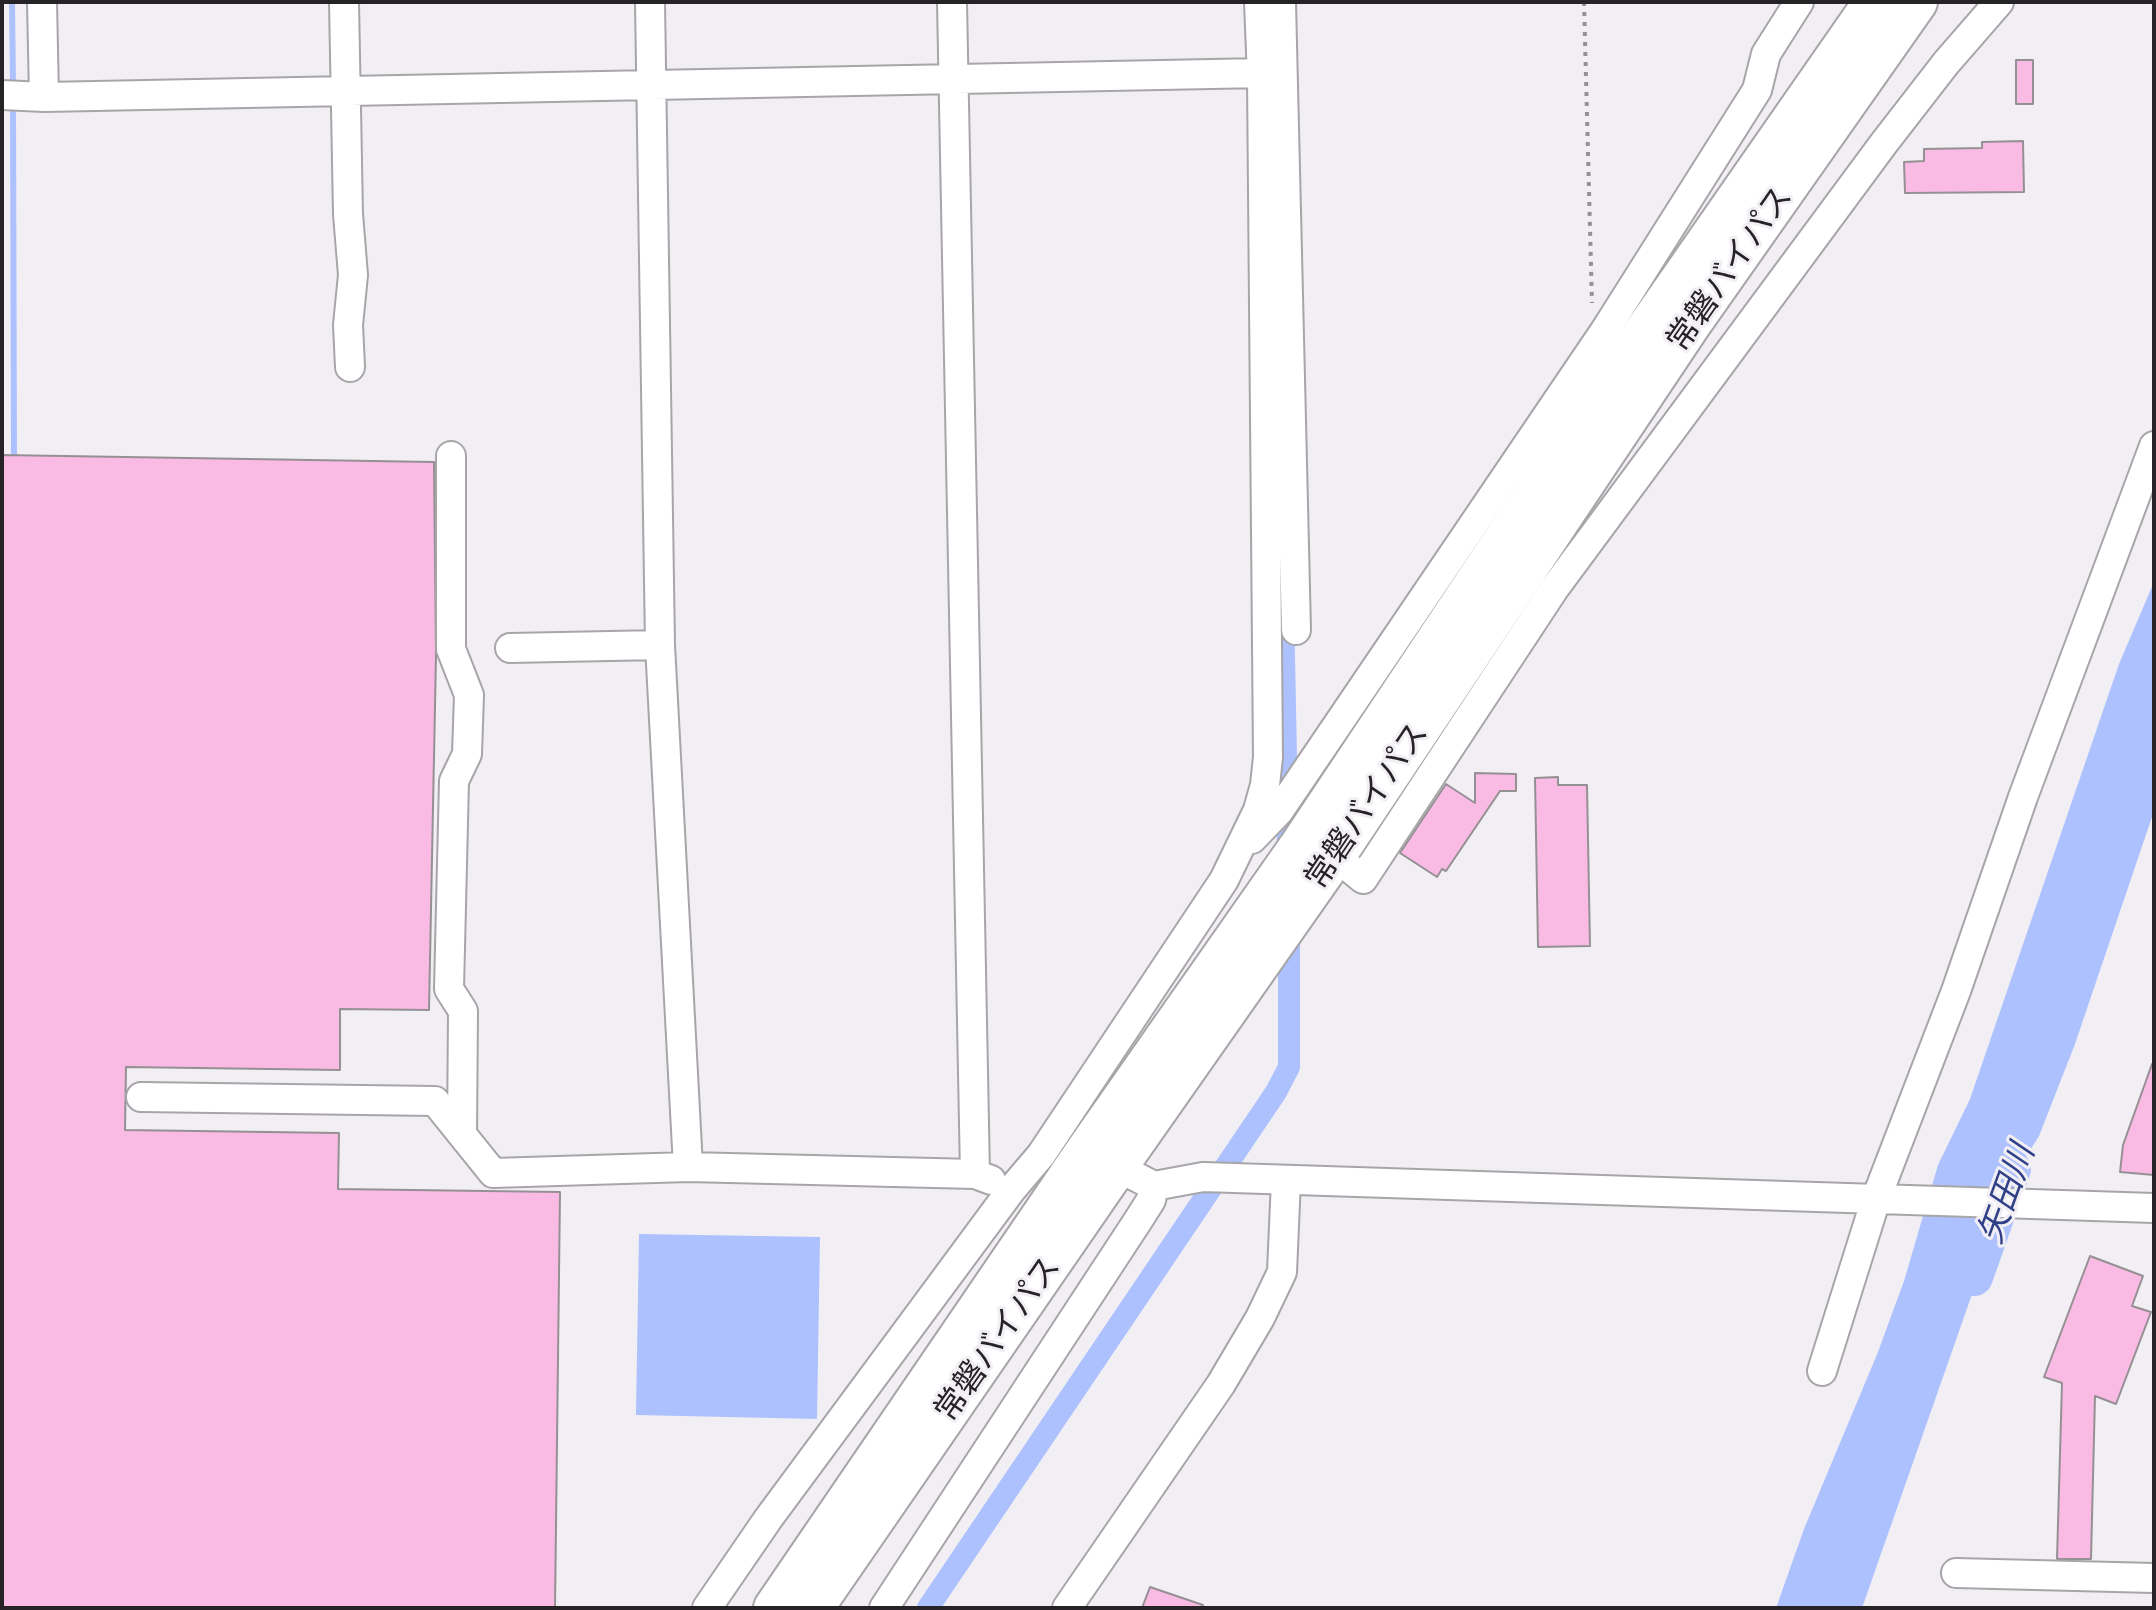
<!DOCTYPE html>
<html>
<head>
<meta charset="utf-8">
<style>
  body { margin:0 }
  #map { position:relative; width:2156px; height:1610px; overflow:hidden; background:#f2eff4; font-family:"Alegreya Sans",sans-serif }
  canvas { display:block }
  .frame { position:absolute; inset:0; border:4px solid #252325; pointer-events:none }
</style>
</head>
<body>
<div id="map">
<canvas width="2156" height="1610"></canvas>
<div class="frame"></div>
</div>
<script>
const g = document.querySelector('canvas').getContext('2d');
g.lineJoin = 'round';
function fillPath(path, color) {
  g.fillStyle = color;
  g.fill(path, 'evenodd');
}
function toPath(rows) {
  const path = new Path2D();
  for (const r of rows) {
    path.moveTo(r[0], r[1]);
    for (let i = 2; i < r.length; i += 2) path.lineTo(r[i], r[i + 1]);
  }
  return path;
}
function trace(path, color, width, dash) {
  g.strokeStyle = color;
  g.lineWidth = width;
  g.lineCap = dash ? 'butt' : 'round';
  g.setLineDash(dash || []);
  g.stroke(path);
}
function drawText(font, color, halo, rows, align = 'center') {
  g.font = font + ' "Alegreya Sans","Noto Sans JP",sans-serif';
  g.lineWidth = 6;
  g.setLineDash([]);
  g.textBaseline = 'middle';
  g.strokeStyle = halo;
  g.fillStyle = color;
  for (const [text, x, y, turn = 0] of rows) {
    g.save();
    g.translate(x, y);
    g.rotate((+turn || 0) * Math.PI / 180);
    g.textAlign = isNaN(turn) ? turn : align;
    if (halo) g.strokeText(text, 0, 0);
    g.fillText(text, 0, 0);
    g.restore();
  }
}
fillPath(toPath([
  [2154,582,2154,811,2075,1044,2039,1136,2000,1198,1970,1300,1862,1608,1776,1608,1804,1529,1878,1352,1904,1281,1938,1165,1970,1099,2119,664],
  [639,1234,820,1237,817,1419,636,1415]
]), '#adc1fe');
trace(toPath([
  [12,2,13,86],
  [13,102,14,462]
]), '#adc1fe', 6);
trace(toPath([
  [1283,607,1288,856],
  [928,1608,1276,1092,1289,1067,1289,927]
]), '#adc1fe', 22);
trace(toPath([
  [1974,1277,2012,1169]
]), '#adc1fe', 38);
const building = toPath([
  [2016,60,2033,60,2033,104,2016,104,2016,60],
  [2023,141,2024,192,1905,193,1904,162,1924,161,1924,149,1982,148,1982,142,2023,141],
  [2,455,434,462,436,656,429,1010,340,1009,340,1070,126,1067,125,1130,339,1133,338,1189,560,1192,555,1608,2,1608,2,455],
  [1475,773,1516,774,1516,791,1500,791,1446,871,1442,869,1437,877,1400,853,1446,784,1475,803,1475,773],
  [1558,777,1558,785,1587,785,1590,946,1538,947,1535,778,1558,777],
  [2152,1064,2154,1065,2154,1175,2120,1172,2123,1145,2152,1064],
  [2090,1256,2143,1276,2132,1306,2151,1312,2116,1404,2095,1396,2091,1559,2057,1559,2062,1383,2044,1377,2090,1256],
  [1150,1587,1203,1605,1202,1608,1142,1608,1150,1587]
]);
fillPath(building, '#f9bae4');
trace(building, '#959093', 2);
const minor = toPath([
  [42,2,44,97],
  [344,2,348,214,353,275,348,325,350,367],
  [650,2,660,645,688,1167],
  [952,2,975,1174],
  [1281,2,1296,630],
  [2,95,44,97,1262,73],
  [451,456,451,649,469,695,467,754,454,781,449,989,463,1011,462,1134],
  [510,648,660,645],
  [1252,839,1279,811,1606,329,1757,90,1766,54,1799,2],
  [1335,856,1363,879,1554,589,1884,143,1946,63,1999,2],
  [141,1097,435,1101,493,1173,688,1167,975,1174,991,1180],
  [1117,1167,1154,1186,1203,1177,2154,1208],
  [1822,1371,1876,1199,1956,991,2023,797,2154,446],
  [1956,1573,2154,1578],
  [707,1608,768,1519,1012,1189,1041,1155,1224,880,1258,810,1265,785,1268,757,1262,78,1259,2],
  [884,1608,1139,1219,1151,1200,1154,1186],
  [1067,1608,1221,1384,1260,1318,1282,1272,1286,1180]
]);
const highway = toPath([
  [774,1608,1086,1151,1299,847,1601,394,1874,2],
  [813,1608,1117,1167,1335,856,1692,322,1917,2]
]);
trace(minor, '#a8a5a9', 32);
trace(highway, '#a8a5a9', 44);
trace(toPath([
  [1584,2,1592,303]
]), '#939194', 4, [4, 6]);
trace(minor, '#fff', 28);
trace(highway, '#fff', 40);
drawText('32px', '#252325', '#f2eff4', [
  ["常磐バイパス",1730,269,-55],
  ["常磐バイパス",1367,806,-56],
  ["常磐バイパス",998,1339,-55]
]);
drawText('italic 34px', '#304087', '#f2eff4', [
  ["矢田川",2007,1194,-70]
]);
</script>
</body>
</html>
